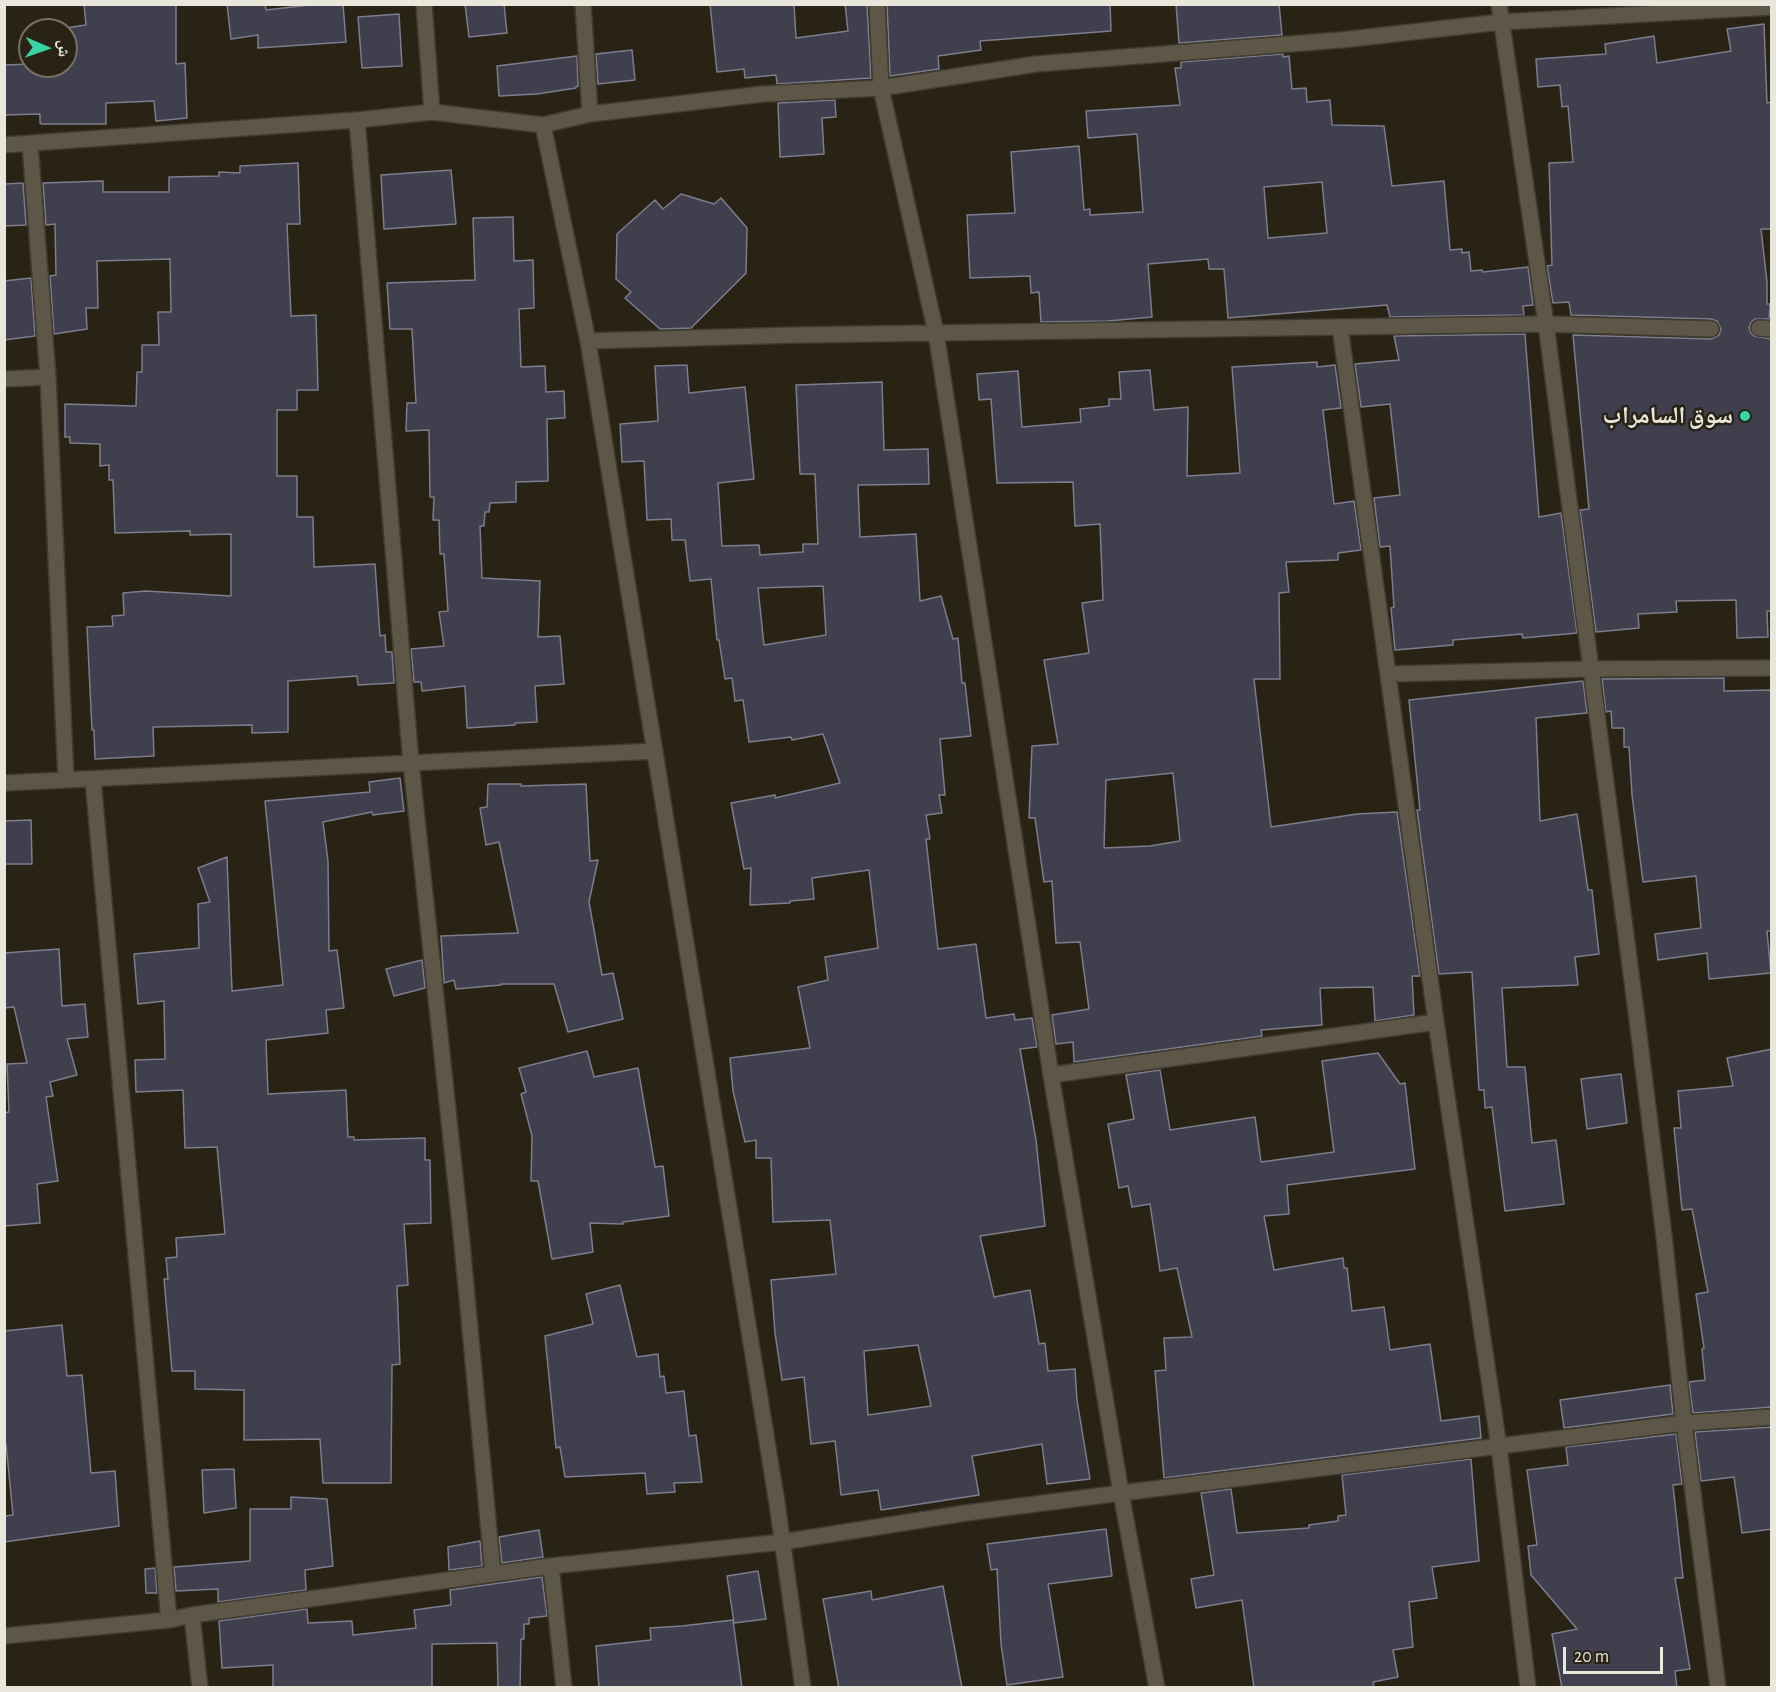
<!DOCTYPE html>
<html>
<head>
<meta charset="utf-8">
<style>
  body { margin:0 }
  #map { position:relative; width:1776px; height:1692px; overflow:hidden; background:#282315; font-family:"Alegreya Sans","Noto Naskh Arabic",sans-serif }
  canvas { display:block }
  .frame { position:absolute; inset:0; border:6px solid #e9e6dc; pointer-events:none }
  .north { position:absolute; left:18px; top:18px; width:60px; height:60px; box-sizing:border-box; background:#282315; border:2px solid #757165; border-radius:50%; rotate:92deg; font-size:16px; font-weight:700; line-height:24px; text-align:center; color:#e9e6dc }
  .north::after { content:''; display:block; margin:auto; width:21px; height:27px; background:#39d4a5; clip-path:polygon(50% 0,100% 100%,50% 72%,0 100%) }
  .scale { position:absolute; left:1563px; top:1647px; width:100px; height:27px; box-sizing:border-box; border:3px solid #e9e6dc; border-top:0; padding-left:8px; font-size:18px; line-height:21px; white-space:nowrap; color:#e9e6dc; -webkit-text-stroke:4px #282315; paint-order:stroke }
</style>
</head>
<body>
<div id="map">
<canvas width="1776" height="1692"></canvas>
<div class="frame"></div>
<div class="north">ش</div>
<div class="scale">20 m</div>
</div>
<script>
const g = document.querySelector('canvas').getContext('2d');
g.lineJoin = 'round';
function fillPath(path, color) {
  g.fillStyle = color;
  g.fill(path, 'evenodd');
}
function toPath(rows) {
  const path = new Path2D();
  for (const r of rows) {
    path.moveTo(r[0], r[1]);
    for (let i = 2; i < r.length; i += 2) path.lineTo(r[i], r[i + 1]);
  }
  return path;
}
function trace(path, color, width, dash) {
  g.strokeStyle = color;
  g.lineWidth = width;
  g.lineCap = dash ? 'butt' : 'round';
  g.setLineDash(dash || []);
  g.stroke(path);
}
function drawText(font, color, halo, rows, align = 'center') {
  g.font = font + ' "Alegreya Sans","Noto Naskh Arabic",sans-serif';
  g.lineWidth = 5;
  g.setLineDash([]);
  g.textBaseline = 'middle';
  g.strokeStyle = halo;
  g.fillStyle = color;
  for (const [text, x, y, turn = 0] of rows) {
    g.save();
    g.translate(x, y);
    g.rotate((+turn || 0) * Math.PI / 180);
    g.textAlign = isNaN(turn) ? turn : align;
    if (halo) g.strokeText(text, 0, 0);
    g.fillText(text, 0, 0);
    g.restore();
  }
}
const building = toPath([
  [84,4,176,4,176,64,185,63,187,118,156,121,154,101,106,103,106,124,42,124,40,123,40,114,4,115,4,65,30,64,30,66,66,66,66,30,58,29,86,25,84,4],
  [227,4,265,4,266,10,318,4,343,4,346,42,258,48,258,35,231,39,227,4],
  [465,4,504,4,507,33,469,37,465,4],
  [710,4,794,4,796,38,848,31,845,4,867,4,871,78,777,84,776,75,745,78,744,69,717,72,710,4],
  [887,4,1110,4,1111,31,980,41,981,50,938,56,939,69,890,76,887,4],
  [1176,4,1279,4,1282,35,1179,43,1176,4],
  [399,14,402,66,362,68,358,17,399,14],
  [1764,24,1767,103,1772,102,1772,229,1761,229,1767,282,1767,304,1770,304,1769,319,1755,319,1751,322,1749,328,1751,333,1754,336,1772,339,1772,611,1767,611,1768,637,1737,638,1736,600,1676,601,1677,612,1638,614,1639,628,1596,632,1580,510,1589,509,1573,335,1711,339,1719,335,1721,329,1717,321,1711,319,1571,315,1569,302,1553,303,1547,266,1552,265,1549,163,1573,162,1568,106,1562,107,1560,85,1538,87,1536,59,1606,54,1605,44,1654,36,1657,63,1731,51,1727,29,1764,24],
  [632,50,635,80,598,84,596,54,632,50],
  [1283,54,1283,57,1289,56,1292,89,1306,88,1307,102,1330,100,1332,125,1384,126,1392,186,1444,181,1450,250,1462,249,1462,253,1469,252,1471,271,1482,270,1483,272,1528,267,1533,305,1523,306,1524,315,1390,317,1387,305,1228,318,1224,269,1209,269,1208,259,1148,264,1152,317,1108,321,1041,322,1039,292,1031,293,1030,276,970,278,967,215,1015,213,1011,152,1079,146,1084,210,1090,209,1090,215,1143,212,1137,134,1088,138,1086,111,1180,105,1175,68,1181,68,1181,62,1283,54],
  [1322,182,1327,233,1268,238,1264,187,1322,182],
  [577,56,578,86,576,87,576,88,537,94,499,96,497,66,577,56],
  [835,100,836,117,822,118,824,154,780,157,778,103,835,100],
  [298,163,300,224,287,224,291,316,316,315,318,390,297,390,297,410,277,410,277,476,297,476,297,517,313,517,314,567,375,564,380,636,385,635,386,652,392,652,394,683,358,685,357,676,288,681,288,732,252,733,252,725,153,727,154,756,95,759,94,730,92,730,87,627,113,626,112,616,124,615,123,593,146,591,231,596,231,534,190,535,190,531,115,533,113,480,109,480,109,465,100,466,100,444,70,443,70,437,65,437,65,404,136,406,137,372,142,372,142,345,159,345,158,312,171,312,170,259,97,261,98,308,86,308,87,329,54,334,50,276,56,275,55,224,46,225,43,183,103,181,103,192,169,192,169,177,219,176,219,172,240,173,240,166,298,163],
  [451,170,456,224,384,229,381,175,451,170],
  [23,183,26,225,4,226,4,184,23,183],
  [681,194,714,204,721,198,747,228,746,273,691,328,660,329,625,298,631,292,616,279,617,234,655,200,663,209,681,194],
  [513,217,514,261,533,260,534,308,519,309,521,367,545,366,546,392,564,391,565,418,547,419,548,481,516,482,516,502,490,503,489,512,485,512,484,526,480,526,482,578,540,581,538,637,560,636,564,684,535,686,537,722,515,723,515,725,467,728,465,686,422,691,421,682,414,682,411,649,444,646,439,612,448,611,444,554,440,554,439,520,433,520,434,497,430,497,429,430,406,431,407,403,416,403,412,329,390,329,387,283,475,280,473,218,513,217],
  [31,278,35,336,4,340,4,281,31,278],
  [1525,334,1539,517,1561,513,1577,633,1523,638,1522,634,1453,640,1453,645,1395,650,1391,608,1394,607,1390,546,1380,547,1374,498,1400,495,1390,404,1361,407,1355,364,1399,360,1394,336,1525,334],
  [1317,362,1317,367,1335,365,1341,408,1323,410,1334,504,1354,501,1361,550,1338,553,1338,560,1286,562,1289,592,1279,593,1280,679,1254,679,1271,827,1357,814,1397,812,1420,976,1412,976,1414,1015,1375,1021,1373,987,1320,988,1322,1025,1261,1030,1262,1036,1074,1062,1073,1042,1056,1044,1052,1015,1089,1009,1080,942,1056,943,1052,881,1044,882,1035,818,1029,818,1032,746,1058,744,1044,660,1089,653,1082,603,1103,600,1100,524,1075,526,1073,482,997,483,991,399,979,400,977,374,1018,371,1022,427,1081,422,1080,409,1109,406,1109,399,1121,399,1119,372,1150,370,1154,410,1188,407,1187,476,1240,473,1232,367,1317,362],
  [1173,773,1180,841,1150,846,1104,848,1106,780,1173,773],
  [687,365,689,393,745,387,754,479,718,483,722,546,759,545,760,555,803,552,803,544,818,544,815,474,800,474,796,385,882,382,884,450,928,449,929,484,858,485,860,537,916,534,920,601,941,596,953,639,958,638,962,683,965,683,971,736,940,739,945,795,939,795,942,813,926,815,930,839,926,839,938,949,976,944,986,1018,1014,1014,1015,1020,1032,1018,1037,1047,1020,1049,1036,1140,1045,1226,980,1236,994,1297,1030,1290,1039,1344,1045,1343,1048,1371,1075,1369,1077,1400,1090,1479,1047,1484,1042,1444,972,1456,979,1495,881,1510,878,1490,841,1495,835,1441,811,1444,804,1377,782,1380,775,1333,771,1280,836,1274,830,1220,773,1222,771,1158,756,1158,756,1140,745,1142,733,1091,730,1058,810,1048,798,987,828,980,825,957,878,948,869,870,812,878,814,899,790,901,790,903,750,905,751,868,744,869,731,803,775,795,775,798,840,783,823,734,792,740,791,737,749,742,743,700,735,701,732,678,725,679,719,640,717,640,711,579,690,581,685,540,672,540,671,519,647,520,644,461,622,462,620,424,658,421,655,366,687,365],
  [823,586,826,635,764,645,758,588,823,586],
  [918,1345,931,1406,868,1415,864,1351,918,1345],
  [1724,678,1724,691,1772,690,1772,931,1767,931,1771,973,1709,979,1707,953,1658,960,1655,934,1701,928,1696,876,1643,882,1632,795,1629,747,1624,747,1624,728,1612,728,1611,711,1606,712,1602,679,1724,678],
  [1583,681,1587,713,1536,718,1540,821,1577,814,1588,890,1592,890,1599,954,1575,957,1578,985,1502,988,1507,1067,1525,1067,1532,1143,1556,1140,1564,1204,1505,1211,1492,1107,1485,1108,1484,1090,1479,1090,1472,972,1439,974,1417,810,1420,810,1409,700,1583,681],
  [400,778,404,811,373,815,372,812,323,822,328,861,329,951,337,950,344,1008,326,1010,328,1033,266,1040,268,1094,346,1090,348,1137,354,1137,354,1140,425,1138,425,1160,430,1160,431,1223,404,1224,408,1285,397,1286,400,1364,392,1365,391,1483,323,1483,320,1439,244,1440,244,1390,195,1389,195,1371,172,1371,164,1279,168,1279,166,1258,177,1257,176,1238,225,1234,217,1147,185,1148,183,1090,136,1092,135,1060,165,1059,164,1001,138,1004,134,954,199,948,198,904,210,902,198,868,227,857,232,991,283,985,265,801,370,792,369,782,400,778],
  [488,784,521,784,521,786,586,784,590,861,598,860,589,902,602,975,613,973,623,1019,568,1032,554,984,501,984,501,985,456,989,454,980,444,983,441,936,518,933,499,842,486,845,480,808,487,807,488,784],
  [31,820,32,864,4,864,4,821,31,820],
  [59,949,62,1006,85,1004,88,1037,67,1039,77,1075,50,1082,53,1096,46,1097,58,1181,37,1184,40,1223,4,1226,4,1113,9,1112,7,1064,27,1063,14,1007,4,1008,4,953,59,949],
  [422,960,425,988,394,996,386,969,422,960],
  [1772,1049,1772,1407,1693,1413,1689,1382,1705,1380,1702,1349,1704,1348,1696,1294,1708,1292,1692,1209,1682,1210,1674,1128,1681,1128,1678,1091,1733,1086,1727,1058,1772,1049],
  [587,1051,594,1077,638,1068,655,1167,663,1166,669,1216,623,1222,623,1224,590,1223,593,1252,552,1259,538,1181,531,1181,532,1136,521,1094,526,1092,519,1068,587,1051],
  [1378,1053,1400,1084,1405,1083,1415,1169,1287,1185,1289,1214,1264,1216,1274,1270,1343,1258,1344,1268,1347,1268,1352,1311,1384,1307,1390,1350,1430,1344,1441,1421,1479,1416,1481,1438,1164,1478,1155,1371,1166,1370,1164,1338,1192,1337,1177,1268,1160,1271,1150,1204,1132,1207,1128,1186,1119,1188,1108,1124,1134,1119,1126,1075,1160,1070,1170,1130,1255,1117,1261,1162,1334,1152,1322,1061,1378,1053],
  [1621,1074,1627,1123,1587,1129,1581,1079,1621,1074],
  [620,1285,637,1357,658,1354,660,1377,664,1376,666,1393,684,1391,689,1436,696,1435,702,1482,674,1483,675,1492,647,1494,645,1473,565,1477,560,1447,556,1448,545,1336,593,1324,586,1294,620,1285],
  [62,1325,67,1376,82,1375,91,1473,115,1471,119,1526,4,1542,4,1516,13,1515,6,1444,4,1444,4,1331,62,1325],
  [1670,1385,1673,1414,1564,1428,1560,1400,1670,1385],
  [1772,1427,1772,1529,1742,1533,1734,1477,1701,1481,1695,1432,1772,1427],
  [1676,1434,1682,1484,1673,1485,1683,1578,1675,1578,1690,1669,1675,1671,1677,1688,1562,1688,1552,1634,1577,1629,1531,1575,1528,1546,1537,1545,1527,1470,1568,1465,1566,1447,1676,1434],
  [1471,1459,1479,1561,1432,1567,1437,1598,1409,1602,1413,1647,1393,1650,1398,1677,1373,1682,1374,1688,1254,1688,1242,1600,1196,1608,1191,1579,1214,1575,1201,1493,1231,1489,1237,1533,1309,1528,1309,1525,1338,1521,1338,1516,1346,1515,1342,1475,1471,1459],
  [234,1469,236,1508,204,1513,202,1470,234,1469],
  [291,1497,327,1499,333,1566,305,1570,306,1590,218,1602,218,1589,176,1591,174,1567,250,1561,250,1509,291,1509,291,1497],
  [1106,1529,1112,1576,1048,1584,1063,1677,1007,1685,1001,1644,997,1569,991,1570,987,1544,1106,1529],
  [539,1530,543,1557,502,1563,499,1537,539,1530],
  [480,1541,482,1566,449,1570,448,1547,480,1541],
  [155,1568,157,1593,146,1593,145,1569,155,1568],
  [758,1571,766,1619,734,1623,727,1576,758,1571],
  [542,1577,547,1616,529,1618,529,1624,524,1624,524,1639,521,1639,520,1688,498,1688,497,1643,432,1644,432,1688,273,1688,273,1665,222,1668,219,1621,307,1609,308,1623,352,1621,353,1635,416,1628,414,1610,451,1605,450,1590,542,1577],
  [943,1586,962,1688,839,1688,823,1599,871,1591,872,1600,943,1586],
  [733,1620,742,1688,599,1688,596,1646,651,1640,650,1628,682,1626,733,1620]
]);
fillPath(building, '#3f3f4e');
trace(building, '#7d7d8e', 1.5);
const minor = toPath([
  [424,4,432,112],
  [583,4,590,114],
  [877,4,881,88,936,333,1051,1075,1121,1493,1157,1688],
  [1499,4,1546,324,1591,669,1637,1019,1664,1236,1684,1423,1718,1688],
  [357,120,411,763,461,1233,493,1574],
  [543,125,588,341,777,1503,803,1688],
  [30,144,48,377,66,780],
  [4,145,357,120,432,112,543,125,590,114,763,94,881,88,1036,64,1341,40,1501,22,1772,7],
  [1340,327,1436,1022,1499,1447,1528,1688],
  [1759,328,1772,329],
  [588,341,795,335,1546,324,1711,329],
  [4,379,48,377],
  [1389,674,1591,669,1772,668],
  [93,780,169,1620],
  [4,783,655,751],
  [1051,1075,1436,1022],
  [551,1566,564,1688],
  [192,1615,200,1688],
  [4,1636,169,1620,192,1615,551,1566,782,1542,966,1513,1121,1493,1684,1423,1772,1417]
]);
trace(minor, '#413c32', 18);
trace(minor, '#5e5748', 15);
for (const [x, y, r, color] of [
  [1745,416,6,"#39d4a5"]
]) {
  const dot = new Path2D();
  dot.arc(x, y, r, 0, 2 * Math.PI);
  g.fillStyle = color;
  g.fill(dot);
  trace(dot, '#282315', 2);
}
drawText('bold 24px', '#e9e6dc', '#282315', [
  ["سوق السامراب",1733,416]
], 'right');
</script>
</body>
</html>
